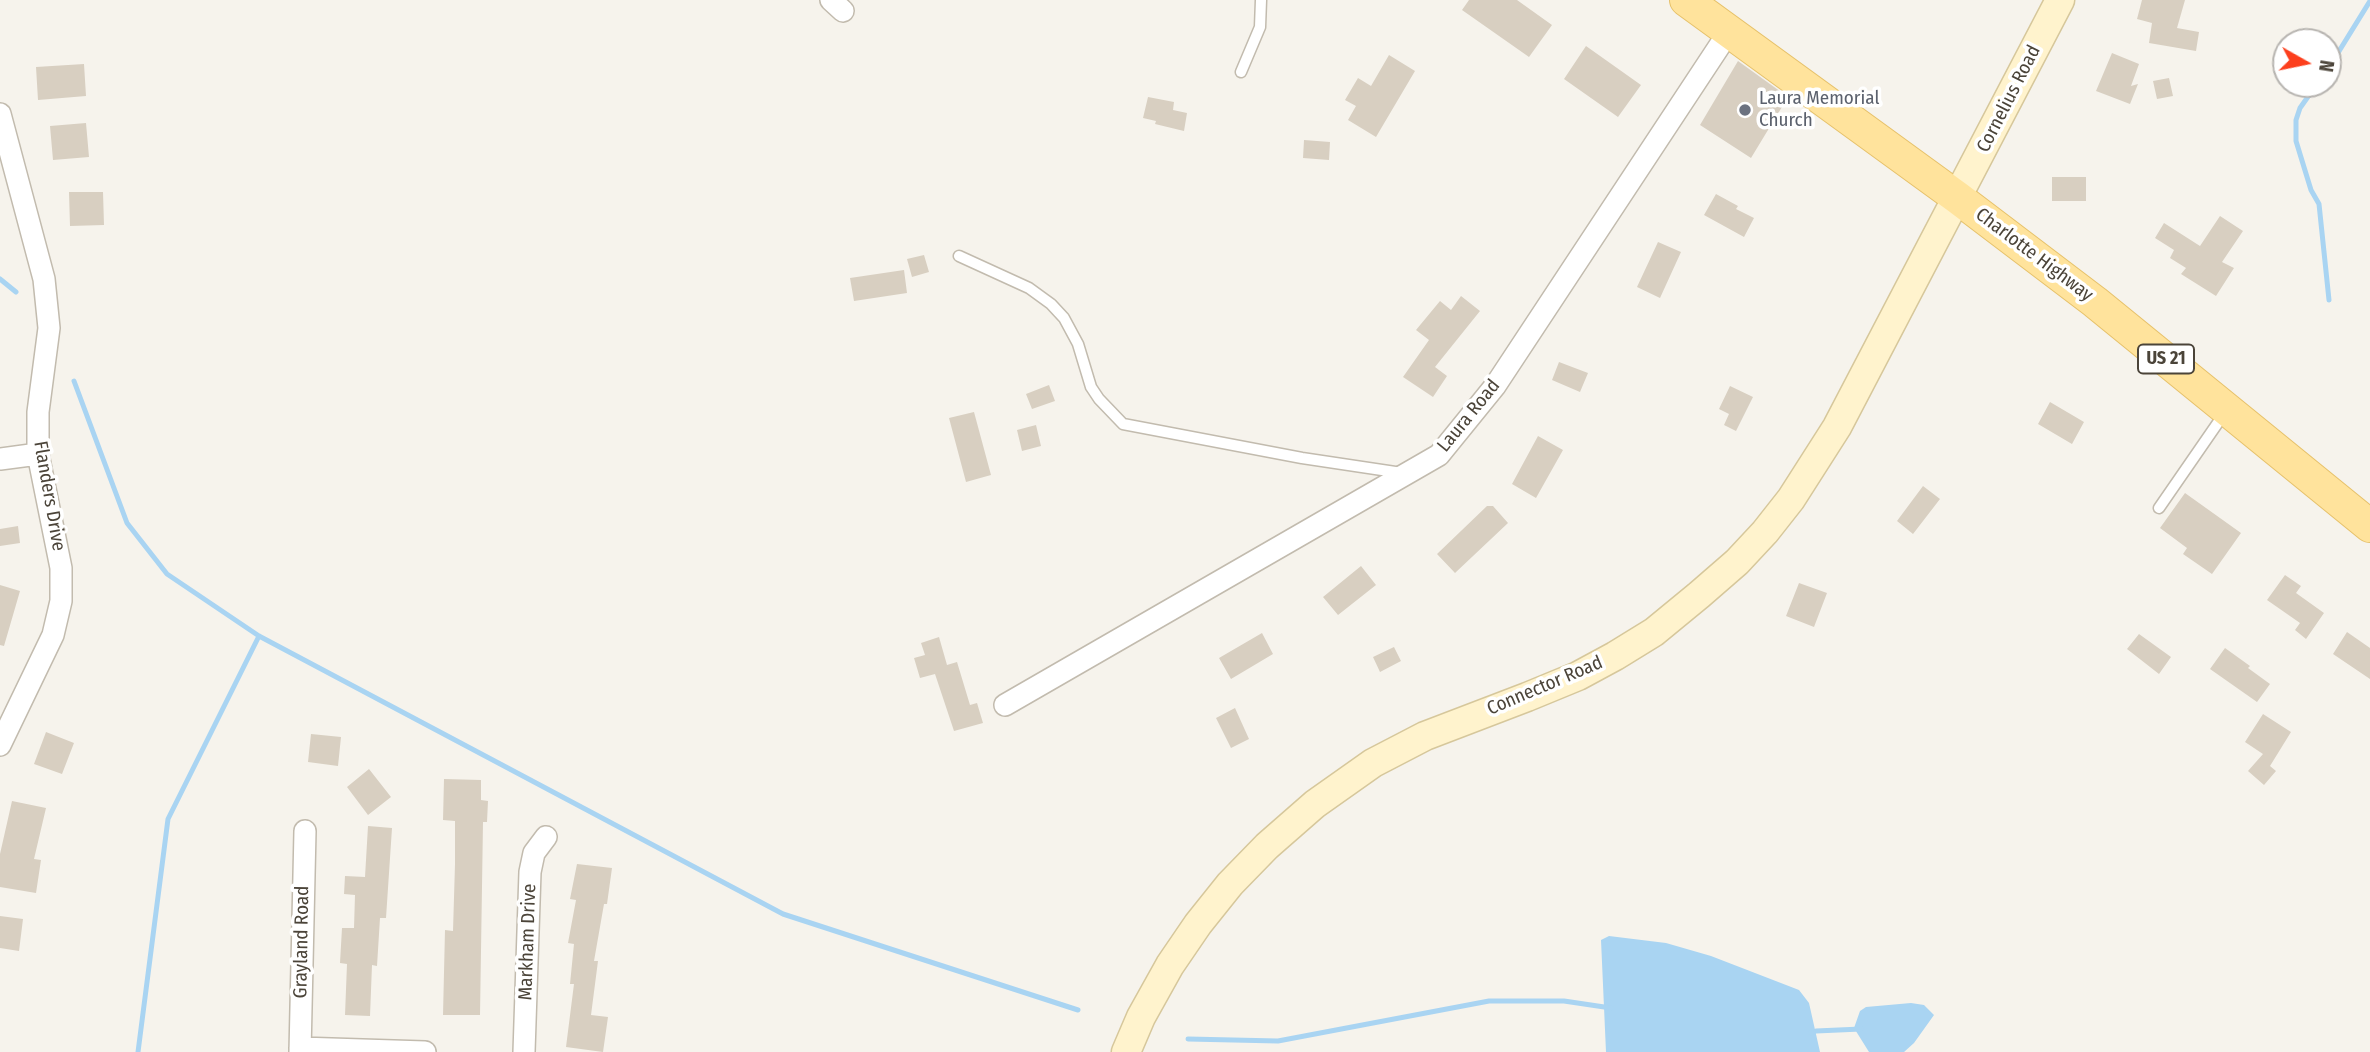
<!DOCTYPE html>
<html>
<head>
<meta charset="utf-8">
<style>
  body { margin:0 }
  #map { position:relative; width:2370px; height:1052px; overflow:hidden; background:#f6f3ec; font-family:"Fira Sans Condensed",sans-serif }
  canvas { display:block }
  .north { position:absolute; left:2272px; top:28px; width:70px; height:70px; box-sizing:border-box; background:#fff; border:2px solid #b7b4b0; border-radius:50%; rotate:99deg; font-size:19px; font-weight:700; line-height:28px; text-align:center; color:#4b4439 }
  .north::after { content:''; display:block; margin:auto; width:24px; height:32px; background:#fc3f1d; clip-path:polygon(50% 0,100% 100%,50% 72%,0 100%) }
</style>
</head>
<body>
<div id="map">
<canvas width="2370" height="1052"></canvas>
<div class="north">N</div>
</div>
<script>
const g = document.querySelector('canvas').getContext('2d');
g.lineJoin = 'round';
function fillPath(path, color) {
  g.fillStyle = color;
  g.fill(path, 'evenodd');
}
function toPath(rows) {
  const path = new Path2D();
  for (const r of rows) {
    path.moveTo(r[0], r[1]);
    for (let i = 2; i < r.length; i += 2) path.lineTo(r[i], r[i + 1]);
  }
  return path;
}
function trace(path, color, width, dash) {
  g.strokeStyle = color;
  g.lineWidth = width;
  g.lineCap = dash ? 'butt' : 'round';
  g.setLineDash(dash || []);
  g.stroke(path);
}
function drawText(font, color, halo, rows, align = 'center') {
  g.font = font + ' "Fira Sans Condensed",sans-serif';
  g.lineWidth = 7;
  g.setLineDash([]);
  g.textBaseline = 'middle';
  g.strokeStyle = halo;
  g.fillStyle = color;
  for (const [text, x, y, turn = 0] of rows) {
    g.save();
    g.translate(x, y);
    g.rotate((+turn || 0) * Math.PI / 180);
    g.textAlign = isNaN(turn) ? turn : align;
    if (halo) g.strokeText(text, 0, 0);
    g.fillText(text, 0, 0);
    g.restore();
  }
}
fillPath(toPath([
  [1609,936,1666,943,1711,956,1799,990,1809,1003,1820,1052,1606,1052,1601,940],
  [1911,1003,1924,1005,1934,1015,1914,1043,1904,1052,1869,1052,1854,1028,1860,1011,1866,1007]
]), '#a9d4f2');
trace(toPath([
  [2328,69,2370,1],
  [2317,84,2300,108,2296,120,2296,141,2311,190,2319,204,2329,300],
  [0,279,16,292],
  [74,381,127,523,167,574,259,636,783,914,1078,1010],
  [1811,1033,1816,1031,1861,1029],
  [1188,1039,1278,1041,1489,1001,1564,1001,1611,1008],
  [138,1052,168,819,259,636]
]), '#a9d4f2', 5);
fillPath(toPath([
  [1469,0,1517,0,1552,25,1529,57,1462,10],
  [2142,0,2185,0,2177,28,2199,32,2196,51,2149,43,2152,23,2137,19],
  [1586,46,1641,85,1618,117,1564,79],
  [2112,53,2139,64,2131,86,2138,84,2130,104,2096,91],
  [1389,55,1415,71,1376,137,1348,120,1356,106,1345,100,1358,78,1371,86],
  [1738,61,1788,97,1751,158,1700,125],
  [84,64,86,96,38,100,36,67],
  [2169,78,2173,96,2157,99,2153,81],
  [1148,97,1174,102,1173,110,1187,113,1184,131,1155,124,1156,121,1143,118],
  [86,123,89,157,53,160,50,126],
  [1304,140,1330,142,1329,160,1303,158],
  [2052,177,2086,177,2086,201,2052,201],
  [69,192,103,192,104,225,70,226],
  [1716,194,1738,206,1736,209,1754,218,1744,237,1704,215],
  [2220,216,2243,231,2222,262,2234,268,2216,296,2181,274,2186,268,2170,258,2174,250,2155,238,2164,223,2200,246],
  [1658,242,1681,252,1660,298,1637,287],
  [924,255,929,272,912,277,907,259],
  [904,270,907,293,854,301,850,278],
  [1461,296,1480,311,1435,367,1447,376,1433,397,1403,377,1429,340,1416,330,1440,301,1451,310],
  [1559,362,1588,373,1580,392,1552,380],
  [1049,385,1055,401,1032,409,1026,394],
  [1730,386,1753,397,1736,431,1724,425,1729,414,1719,409],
  [2050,402,2084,422,2072,444,2038,424],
  [974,412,991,475,966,482,949,418],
  [1036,425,1041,446,1022,451,1017,430],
  [1538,436,1563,450,1536,498,1512,484],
  [1923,486,1940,499,1913,534,1897,521],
  [2185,493,2241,533,2212,574,2183,554,2187,548,2160,528],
  [1487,506,1493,506,1508,523,1455,573,1437,554],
  [18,526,20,543,0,546,0,529],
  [1361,566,1376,585,1338,615,1323,597],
  [2285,575,2301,586,2296,593,2324,613,2306,639,2295,630,2300,623,2267,600],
  [1799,583,1827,593,1814,627,1786,616],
  [0,585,20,591,4,646,0,645],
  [2347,632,2370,648,2370,679,2333,654],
  [1262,633,1273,654,1231,679,1219,658],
  [2139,634,2171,657,2159,674,2127,649],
  [939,637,947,665,957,662,970,705,977,703,983,723,954,731,935,674,920,678,914,658,925,655,921,643],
  [1394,647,1401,661,1380,672,1373,657],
  [2225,648,2250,666,2248,668,2270,684,2257,702,2210,669],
  [1235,708,1249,739,1231,748,1216,718],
  [2263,714,2291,732,2270,766,2276,771,2264,785,2248,771,2263,754,2245,742],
  [46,732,74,743,62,774,34,764],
  [311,734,341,737,338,766,308,762],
  [369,769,391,797,368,815,347,787],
  [444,779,481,780,481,800,488,801,487,822,483,822,480,1015,443,1015,445,930,453,931,455,864,455,821,443,820],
  [12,801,46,808,34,859,41,860,36,893,0,887,0,854],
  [368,826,392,828,386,918,380,918,377,966,372,965,370,1016,345,1015,347,964,340,963,342,928,354,928,355,895,344,894,345,876,365,877],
  [577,864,612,868,607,904,604,904,594,961,598,961,591,1015,608,1017,603,1052,566,1047,574,984,570,984,574,944,568,943,576,900,570,899],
  [0,916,23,919,19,951,0,948]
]), '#d8cfc1');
const lane = toPath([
  [1241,72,1260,27,1261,0],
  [959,256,1029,288,1051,304,1064,318,1078,344,1091,387,1099,399,1123,424,1302,458,1402,473],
  [2159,508,2226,411]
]);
const street = toPath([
  [831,0,843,11],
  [0,114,44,279,49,328,38,412,38,454,61,568,61,601,53,635,0,745],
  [0,459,38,454],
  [1005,705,1439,455,1495,386,1730,30],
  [300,1048,425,1052],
  [300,1052,305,831],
  [524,1052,530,872,534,853,546,837]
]);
const secondary = toPath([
  [1126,1052,1141,1017,1170,965,1198,924,1230,884,1267,846,1315,804,1373,763,1425,736,1527,697,1578,676,1615,656,1654,632,1699,595,1737,562,1765,532,1791,499,1837,427,2060,0]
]);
const primary = toPath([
  [1686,0,1958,198,2095,302,2370,526]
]);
trace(lane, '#c2bbae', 13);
trace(street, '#c2bbae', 24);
trace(secondary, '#d6c79b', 31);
trace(primary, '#e6c16a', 34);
trace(lane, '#fff', 10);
trace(street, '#fff', 21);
trace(secondary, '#fff3cd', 28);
trace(primary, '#ffe39c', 32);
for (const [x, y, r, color] of [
  [1745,110,7,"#6b7280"]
]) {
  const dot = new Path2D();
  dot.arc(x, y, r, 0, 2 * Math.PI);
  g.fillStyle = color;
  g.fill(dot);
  trace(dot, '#fff', 2.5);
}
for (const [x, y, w] of [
  [2166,359,56]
]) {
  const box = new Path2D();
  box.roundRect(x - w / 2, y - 14.5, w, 29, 5);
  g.fillStyle = '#fff';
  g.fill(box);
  trace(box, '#4b4439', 2);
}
drawText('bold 18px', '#4b4439', null, [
  ["US 21",2166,359]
]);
drawText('19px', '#5b616d', '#fff', [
  ["Laura Memorial",1759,99],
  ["Church",1759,121]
], 'left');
drawText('19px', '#4b4439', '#fff', [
  ["Cornelius Road",2009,99,-63],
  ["Charlotte Highway",2034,255,37],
  ["Laura Road",1469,416,-51],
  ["Flanders Drive",49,496,80],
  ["Connector Road",1545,686,-23],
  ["Grayland Road",302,942,-89],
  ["Markham Drive",528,942,-88]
]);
</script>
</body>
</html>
